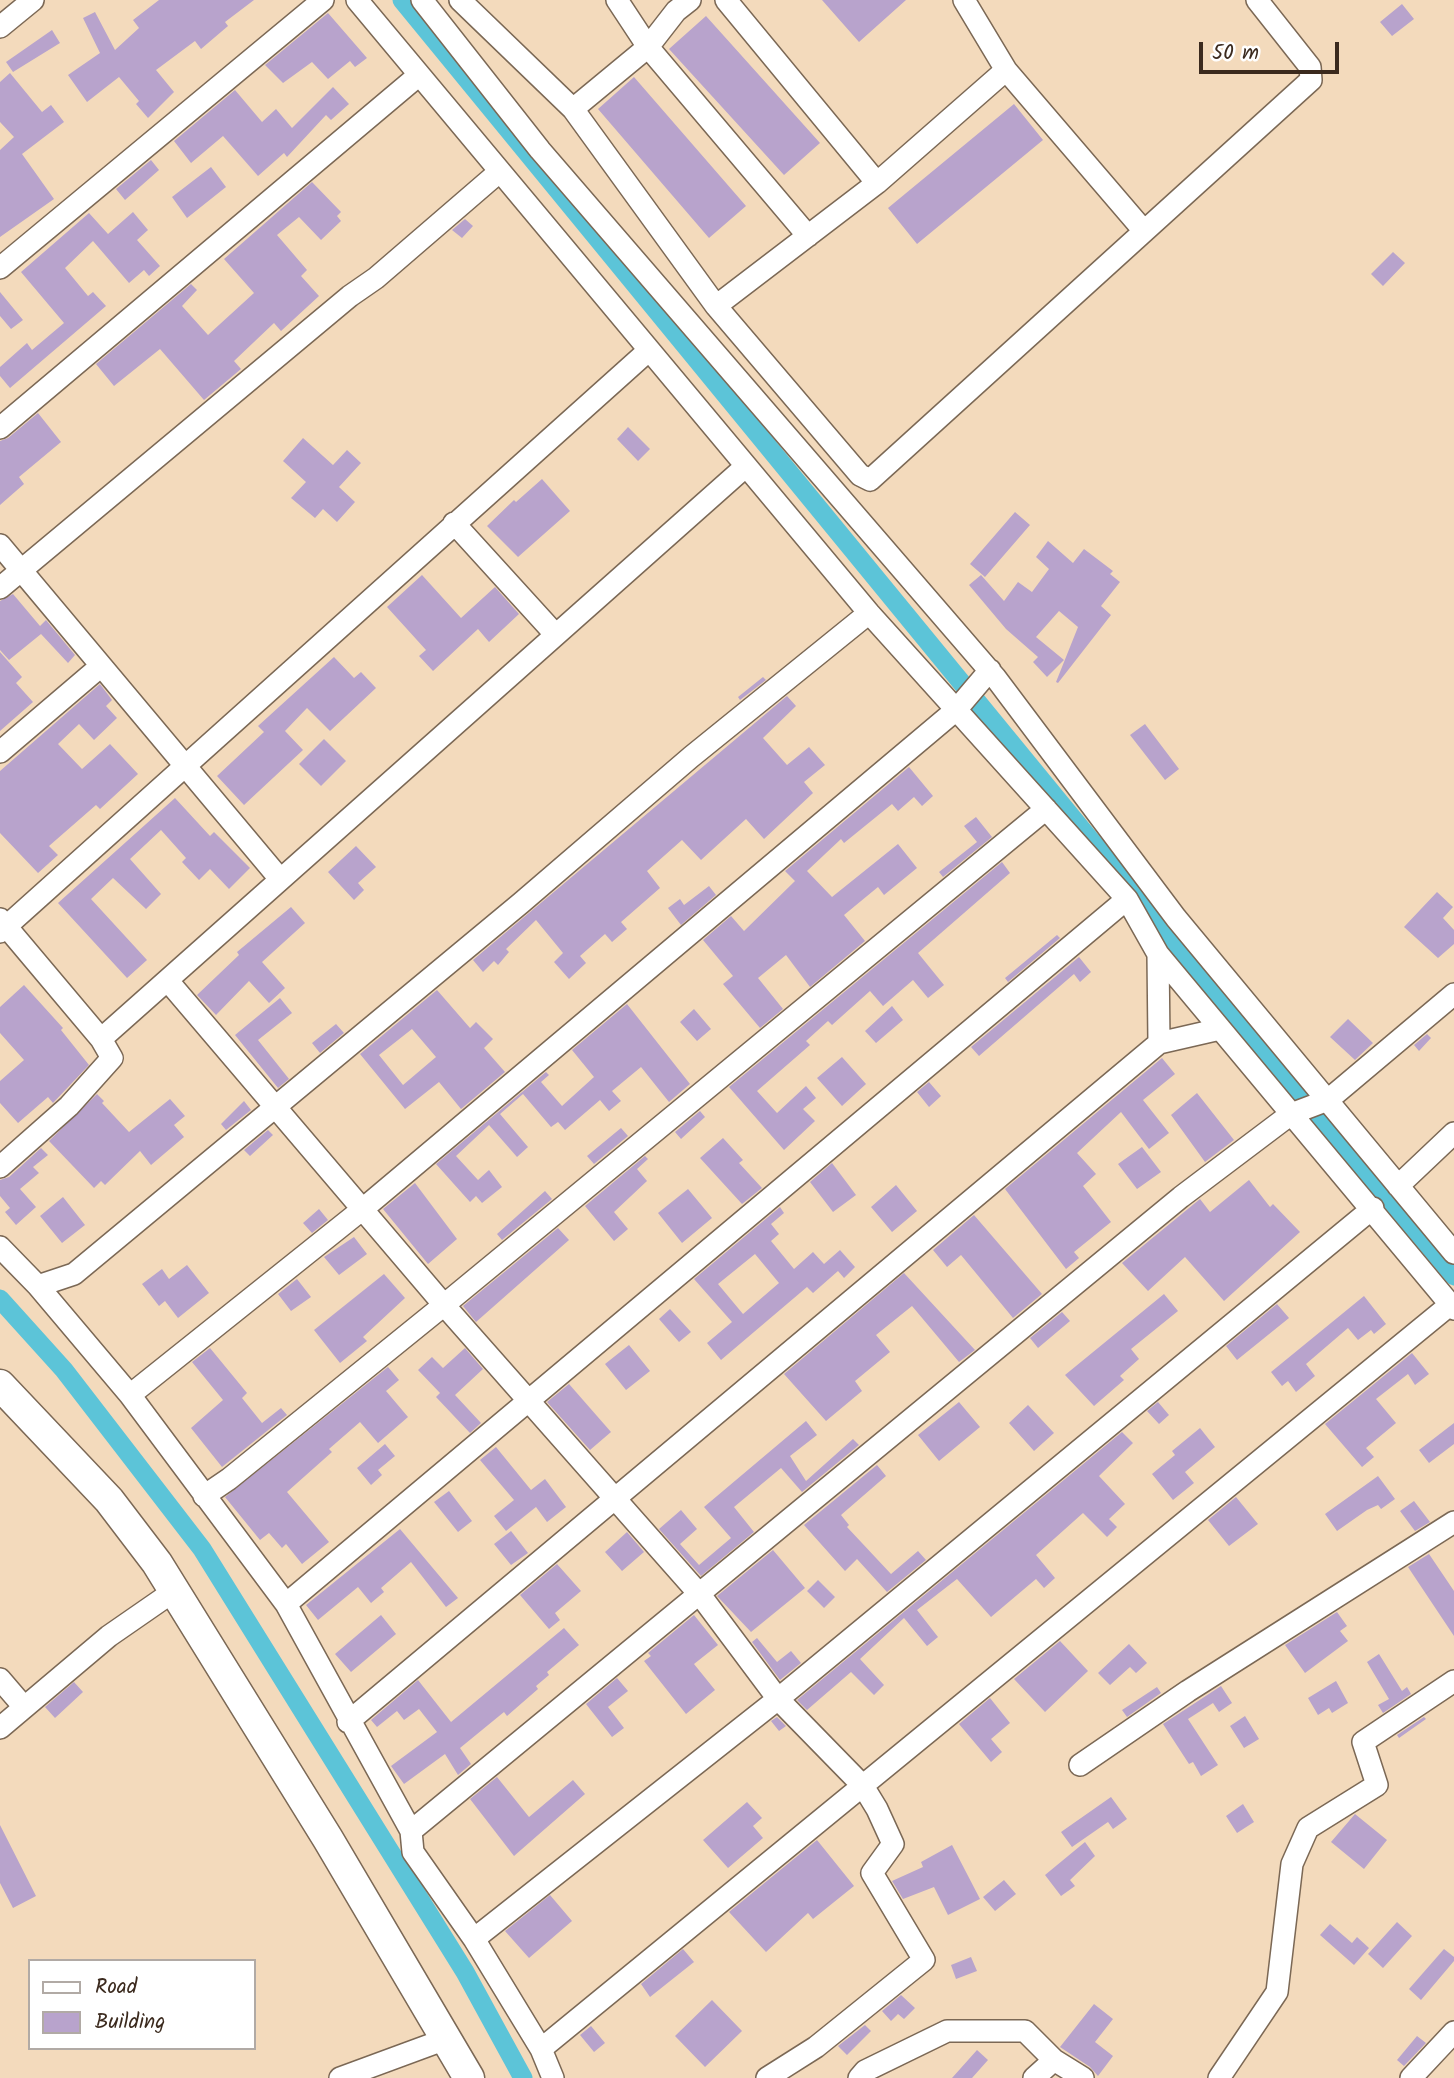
<!DOCTYPE html>
<html>
<head>
<meta charset="utf-8">
<style>
  body { margin:0 }
  #map { position:relative; width:1454px; height:2078px; overflow:hidden; background:#f3dabc; font-family:Kalam,sans-serif }
  canvas { display:block }
  .legend { position:absolute; left:28px; top:1959px; width:228px; height:91px; box-sizing:border-box; background:#fff; border:2px solid #b1aaa5; margin:0; padding:9px 12px; list-style:none; font-size:21px; color:#3b2a1e }
  .legend li { display:flex; align-items:center; gap:14px; height:35px }
  .legend b { width:35px; border:2px solid #b1aaa5 }
  .scale { position:absolute; left:1199px; top:42px; width:140px; height:32px; box-sizing:border-box; border:4px solid #3b2a1e; border-top:0; padding-left:9px; font-size:21px; line-height:24px; white-space:nowrap; color:#3b2a1e; -webkit-text-stroke:5px #fff; paint-order:stroke }
</style>
</head>
<body>
<div id="map">
<canvas width="1454" height="2078"></canvas>
<ul class="legend">
<li><b style="height:9px;background:#fff"></b>Road</li>
<li><b style="height:19px;background:#b8a3cc"></b>Building</li>
</ul>
<div class="scale">50 m</div>
</div>
<script>
const g = document.querySelector('canvas').getContext('2d');
g.lineJoin = 'round';
function toPath(rows) {
  const path = new Path2D();
  for (const r of rows) {
    path.moveTo(r[0], r[1]);
    for (let i = 2; i < r.length; i += 2) path.lineTo(r[i], r[i + 1]);
  }
  return path;
}
function trace(path, color, width, dash) {
  g.strokeStyle = color;
  g.lineWidth = width;
  g.lineCap = dash ? 'butt' : 'round';
  g.setLineDash(dash || []);
  g.stroke(path);
}
function fillPath(path, color) {
  g.fillStyle = color;
  g.fill(path, 'evenodd');
}
trace(toPath([
  [402,0,1179,948,1454,1276],
  [0,1299,64,1370,202,1549,465,1972,523,2078]
]), '#5cc4d8', 19);
fillPath(toPath([
  [159,0,254,0,225,22,228,26,201,49,195,41,156,70,174,92,148,118,136,104,139,101,119,77,87,102,68,75,100,53,83,18,95,12,115,50,139,28,133,20],
  [822,0,906,0,859,42],
  [1402,4,1414,19,1392,36,1380,22],
  [328,13,367,58,355,67,350,61,328,79,312,62,283,83,265,65],
  [706,16,820,143,784,175,669,49],
  [52,30,60,43,13,72,6,62],
  [10,73,42,112,51,105,64,122,22,154,54,199,0,237,0,150,14,137,0,122,0,82],
  [634,77,746,206,709,238,598,109],
  [333,87,349,104,331,120,326,115,287,157,284,153,258,176,223,136,191,163,174,141,235,90,262,122,276,109,292,128],
  [1014,104,1043,140,917,244,888,208],
  [151,160,159,170,125,200,116,189],
  [211,167,226,187,187,218,172,197],
  [312,182,341,212,337,216,341,221,321,240,299,217,277,235,307,270,301,276,319,296,281,331,274,323,234,361,241,369,204,400,160,349,114,386,96,364,191,284,197,290,182,306,208,335,254,293,224,259],
  [133,212,148,230,137,240,160,266,149,276,144,270,129,283,93,241,65,268,88,296,93,292,106,306,10,388,0,376,0,367,27,343,32,350,64,323,21,272,89,213,108,234],
  [465,219,473,226,462,238,452,230],
  [1393,252,1405,263,1383,286,1371,274],
  [0,292,23,320,11,329,0,316],
  [38,413,61,442,19,477,24,484,0,505,0,441,8,438],
  [628,427,650,449,638,461,617,439],
  [303,438,333,465,347,450,361,463,339,487,355,502,337,522,323,509,315,518,291,498,306,482,283,461],
  [542,479,570,511,518,557,487,526,514,500,516,502],
  [1015,512,1030,525,985,577,970,564],
  [1048,541,1073,563,1084,549,1113,571,1110,574,1120,582,1101,606,1111,615,1058,683,1056,682,1078,627,1059,611,1036,637,1064,660,1047,677,1033,662,1038,657,1006,629,969,585,981,575,1004,601,1018,582,1032,592,1049,569,1036,557],
  [422,575,461,618,495,587,519,614,489,642,478,629,433,671,419,656,426,650,387,607],
  [13,594,40,626,46,620,75,655,68,663,41,634,9,660,0,650,0,601],
  [0,652,22,677,16,683,33,702,0,731],
  [334,657,354,678,361,672,376,688,330,731,307,708,285,731,303,750,244,805,217,776,264,732,258,726],
  [763,677,766,680,740,700,738,697],
  [100,684,112,700,106,706,117,718,94,740,79,724,58,744,82,769,110,744,138,774,100,809,96,805,49,846,58,855,38,873,0,833,0,771],
  [787,696,796,706,763,738,787,765,809,747,825,765,804,782,813,793,764,839,746,819,701,860,682,840,647,871,660,888,621,922,627,929,612,942,605,934,580,956,586,963,569,979,554,962,563,953,536,920,506,949,509,952,498,965,494,961,483,972,473,960],
  [1145,724,1179,769,1165,780,1130,735],
  [324,739,346,761,321,786,299,764],
  [909,767,933,796,922,806,914,797,898,811,892,804,844,843,841,839,807,871,832,897,898,844,917,868,884,895,878,887,844,915,865,941,810,987,786,955,758,978,783,1009,760,1028,723,984,733,976,703,940,731,916,744,931,795,881,785,871],
  [175,798,210,836,214,832,250,868,229,889,210,869,199,880,182,862,186,858,161,830,130,859,161,894,146,909,113,878,91,899,147,960,127,978,58,903],
  [976,817,992,837,943,877,939,872,977,842,964,826],
  [356,846,376,867,358,883,364,890,354,900,328,872],
  [1002,862,1010,873,918,953,944,985,928,998,913,980,883,1006,870,991,832,1025,828,1021,806,1041,810,1045,757,1091,777,1113,806,1086,816,1098,803,1109,815,1121,784,1150,729,1087],
  [709,886,716,895,681,925,668,908,680,899,684,905],
  [1437,892,1453,907,1443,918,1454,930,1454,944,1438,958,1404,927],
  [291,907,305,923,262,962,285,988,269,1003,249,981,216,1015,197,995,239,955,237,952],
  [1057,935,1060,938,1008,982,1005,978],
  [1079,957,1091,972,1080,982,1074,974,979,1056,971,1047],
  [24,985,63,1028,61,1030,89,1065,53,1103,48,1097,18,1123,0,1103,0,1081,24,1060,0,1033,0,1007],
  [437,990,470,1028,476,1022,493,1039,484,1048,505,1072,461,1109,439,1082,405,1109,360,1054],
  [412,1029,436,1057,403,1085,379,1055],
  [280,998,292,1013,258,1040,289,1079,278,1088,235,1035],
  [627,1004,690,1084,669,1102,641,1067,612,1091,621,1101,609,1111,600,1100,565,1130,558,1122,551,1127,523,1094,500,1114,528,1147,517,1157,489,1125,456,1156,478,1180,489,1170,502,1187,482,1203,476,1196,470,1202,436,1164,546,1072,549,1075,541,1082,562,1106,594,1077,572,1050],
  [892,1006,903,1020,876,1043,865,1031],
  [694,1009,711,1029,697,1041,680,1022],
  [1348,1019,1373,1043,1355,1060,1330,1037],
  [336,1024,344,1033,320,1053,312,1043],
  [1427,1034,1431,1038,1419,1051,1414,1045],
  [842,1057,866,1084,842,1106,817,1078],
  [1162,1058,1175,1074,1143,1100,1169,1133,1149,1149,1121,1112,1077,1153,1096,1174,1083,1186,1111,1222,1074,1252,1079,1258,1066,1269,1005,1189],
  [929,1082,941,1096,929,1107,917,1092],
  [1197,1093,1234,1140,1205,1162,1171,1115],
  [97,1094,104,1101,102,1103,129,1132,170,1099,185,1116,174,1125,184,1137,151,1165,140,1151,105,1185,101,1181,94,1188,49,1141],
  [244,1101,251,1110,226,1130,221,1124],
  [700,1111,705,1117,681,1139,675,1132],
  [621,1128,628,1136,594,1164,587,1156],
  [268,1130,273,1135,250,1156,244,1150],
  [723,1138,743,1160,739,1163,762,1188,742,1204,700,1158],
  [1142,1147,1161,1172,1137,1189,1118,1164],
  [41,1148,48,1155,33,1167,39,1173,20,1189,36,1207,16,1225,5,1212,10,1208,0,1196,0,1180,9,1177],
  [645,1156,648,1159,637,1169,647,1181,614,1212,628,1229,614,1241,585,1206],
  [832,1163,856,1195,833,1212,810,1182],
  [1249,1180,1270,1207,1273,1204,1300,1232,1224,1301,1185,1257,1148,1291,1122,1263,1200,1199,1210,1212],
  [415,1183,457,1239,428,1264,383,1209],
  [896,1185,917,1211,892,1232,871,1207],
  [688,1189,712,1218,682,1243,658,1213],
  [545,1191,552,1199,502,1240,497,1234],
  [63,1197,85,1225,62,1243,40,1216],
  [780,1207,784,1213,771,1224,779,1234,771,1241,794,1269,813,1252,824,1264,840,1250,855,1267,844,1278,838,1271,813,1293,807,1287,721,1360,707,1343,732,1322,694,1279],
  [755,1254,779,1283,743,1314,718,1284],
  [319,1209,328,1220,312,1233,303,1223],
  [974,1215,1042,1294,1013,1318,961,1255,947,1267,933,1250],
  [558,1228,569,1240,476,1322,463,1306],
  [354,1237,367,1254,339,1275,324,1257],
  [187,1265,209,1293,178,1318,165,1301,159,1306,142,1284,162,1269,169,1279],
  [904,1273,975,1350,959,1362,912,1306,876,1335,890,1352,855,1381,862,1391,826,1421,784,1374],
  [384,1274,405,1298,363,1337,367,1341,340,1363,314,1330],
  [297,1279,311,1297,291,1311,278,1294],
  [1164,1294,1178,1311,1131,1349,1139,1359,1120,1376,1124,1380,1094,1406,1065,1375],
  [1364,1296,1386,1324,1374,1334,1371,1330,1358,1340,1348,1328,1306,1364,1315,1376,1296,1392,1288,1381,1282,1386,1271,1372],
  [1277,1304,1289,1318,1237,1360,1226,1346],
  [670,1309,691,1332,679,1342,659,1319],
  [1062,1312,1070,1321,1038,1348,1030,1338],
  [629,1345,650,1371,626,1390,605,1364],
  [210,1348,247,1393,242,1398,262,1423,281,1408,287,1415,222,1467,191,1428,223,1400,192,1362],
  [465,1348,483,1369,455,1395,481,1423,470,1433,436,1397,440,1393,418,1370,432,1357,443,1368],
  [1412,1353,1429,1374,1415,1385,1408,1374,1376,1399,1396,1423,1366,1448,1374,1457,1362,1467,1325,1424],
  [388,1367,399,1380,386,1391,408,1417,378,1443,360,1422,329,1449,332,1452,287,1492,329,1542,302,1564,286,1544,282,1548,269,1533,260,1540,225,1497],
  [569,1384,611,1432,590,1450,547,1402],
  [959,1402,980,1427,939,1461,918,1435],
  [1158,1402,1169,1415,1159,1424,1147,1411],
  [1028,1405,1054,1433,1034,1451,1009,1423],
  [806,1421,817,1435,790,1456,806,1481,853,1439,859,1445,802,1492,781,1468,734,1507,754,1532,701,1576,659,1529,681,1510,697,1529,680,1544,699,1565,731,1538,704,1507],
  [1454,1423,1454,1444,1429,1463,1419,1450],
  [1200,1428,1215,1447,1185,1472,1194,1483,1173,1500,1152,1474,1175,1455,1172,1451],
  [1122,1432,1133,1443,1099,1476,1125,1504,1109,1519,1117,1527,1107,1537,1083,1513,1036,1555,1055,1578,1044,1588,1036,1579,991,1617,957,1579,917,1610,938,1637,927,1646,904,1618,860,1659,884,1685,874,1695,851,1672,807,1710,797,1700],
  [385,1444,395,1456,378,1470,382,1475,371,1485,357,1468],
  [496,1447,531,1490,545,1479,566,1507,547,1522,536,1507,506,1531,494,1516,514,1500,480,1460],
  [877,1465,886,1476,841,1515,849,1525,847,1527,891,1574,918,1551,926,1560,887,1592,857,1559,845,1571,804,1525],
  [1378,1476,1395,1499,1381,1509,1378,1505,1367,1510,1337,1531,1325,1514],
  [449,1491,472,1521,458,1532,434,1502],
  [1236,1497,1258,1524,1229,1546,1208,1520],
  [1414,1501,1430,1522,1415,1531,1400,1511],
  [400,1529,458,1598,446,1607,411,1562,381,1588,384,1592,371,1603,358,1587,318,1620,306,1605],
  [511,1531,528,1553,511,1565,494,1544],
  [627,1532,644,1552,622,1571,605,1552],
  [773,1550,805,1588,751,1632,717,1596],
  [1429,1554,1454,1591,1454,1636,1408,1567],
  [557,1564,581,1591,555,1613,560,1620,549,1629,520,1595],
  [818,1580,835,1597,824,1608,807,1591],
  [1337,1612,1347,1626,1340,1631,1348,1641,1305,1673,1285,1645],
  [381,1615,396,1634,351,1672,335,1654],
  [694,1615,718,1645,694,1664,715,1690,686,1714,644,1661,651,1656,648,1653],
  [564,1628,579,1645,547,1672,549,1675,536,1686,538,1689,507,1716,504,1712,460,1748,471,1764,458,1775,445,1754,404,1784,391,1766,437,1732,419,1709,404,1720,397,1711,377,1727,371,1720,418,1680,451,1722],
  [757,1638,777,1662,791,1651,801,1663,780,1680,752,1642],
  [1060,1641,1088,1671,1045,1712,1014,1679],
  [1129,1644,1147,1663,1136,1673,1130,1667,1110,1685,1098,1673],
  [1379,1654,1402,1691,1407,1687,1411,1694,1383,1713,1378,1705,1389,1699,1367,1662],
  [617,1678,628,1691,608,1707,624,1728,612,1737,586,1704],
  [1336,1681,1348,1703,1332,1713,1329,1708,1318,1715,1308,1698],
  [74,1682,83,1692,55,1718,45,1707],
  [1221,1686,1232,1703,1219,1712,1213,1703,1188,1719,1218,1765,1201,1776,1193,1762,1189,1764,1163,1724],
  [1157,1687,1161,1693,1127,1717,1122,1710],
  [990,1698,1010,1723,991,1739,1002,1752,991,1762,959,1724],
  [1245,1716,1259,1739,1244,1748,1230,1726],
  [777,1717,786,1726,779,1731,771,1721],
  [1424,1717,1426,1719,1399,1738,1397,1735],
  [497,1777,529,1817,573,1780,585,1794,514,1856,470,1799],
  [1111,1797,1127,1819,1113,1829,1108,1822,1072,1847,1061,1832],
  [747,1802,762,1818,753,1826,763,1838,728,1868,703,1840],
  [1243,1804,1254,1822,1237,1833,1226,1816],
  [1355,1814,1387,1840,1364,1869,1331,1842],
  [0,1825,36,1896,13,1908,0,1883],
  [817,1840,854,1886,813,1919,808,1913,766,1952,729,1912],
  [1085,1842,1095,1856,1070,1880,1075,1886,1061,1896,1045,1875],
  [952,1845,980,1899,948,1915,934,1887,903,1899,892,1881,923,1867,921,1862],
  [1004,1880,1016,1894,995,1911,983,1897],
  [550,1895,572,1921,529,1958,505,1931],
  [1397,1922,1412,1936,1383,1968,1368,1954],
  [1330,1924,1352,1943,1357,1937,1369,1948,1354,1965,1320,1935],
  [683,1949,694,1962,650,1997,641,1984],
  [1444,1949,1454,1957,1454,1961,1421,2000,1409,1989],
  [971,1957,977,1971,956,1979,951,1965],
  [901,1995,915,2008,904,2019,898,2014,891,2021,882,2011],
  [712,2000,742,2031,705,2067,675,2036],
  [1094,2004,1113,2019,1095,2042,1113,2056,1098,2076,1090,2067,1060,2047],
  [865,2025,871,2031,847,2055,838,2046],
  [591,2026,605,2043,594,2052,580,2035],
  [1417,2036,1426,2043,1404,2066,1397,2060],
  [977,2050,988,2060,972,2078,952,2078]
]), '#b8a3cc');
const street = toPath([
  [357,0,869,613,1127,899,1158,954,1454,1309],
  [422,0,540,150,995,677,1176,918,1454,1253],
  [460,0,573,109,716,306,860,475,870,480,1311,80,1310,67,1257,0],
  [617,0,648,47,808,236],
  [726,0,877,183],
  [964,0,1006,70,1144,231],
  [0,27,33,0],
  [573,109,648,47,676,11,690,0],
  [0,268,323,0],
  [716,306,877,183,1006,70],
  [0,428,419,75],
  [454,523,555,634],
  [0,545,280,879],
  [0,588,350,296,376,278,499,172],
  [0,752,101,666],
  [0,919,101,1039,112,1058,69,1106,0,1167],
  [0,932,648,351],
  [1158,954,1159,1043,1220,1029],
  [168,981,444,1305,701,1596,778,1699,863,1786,877,1809,893,1844,872,1873,924,1960,816,2047,767,2078],
  [101,1039,745,467],
  [1398,1186,1454,1133],
  [0,1247,38,1286,130,1395,286,1604,411,1831,413,1852,474,1939,541,2049,553,2078],
  [38,1286,74,1274,521,903,691,757,869,613],
  [130,1395,364,1208,956,710,990,670],
  [204,1496,229,1479,444,1305,1046,809],
  [286,1604,1127,899],
  [0,1679,24,1707],
  [348,1722,1159,1043],
  [0,1728,109,1636,174,1591],
  [1080,1765,1188,1691,1454,1522],
  [411,1831,1181,1197,1291,1114,1328,1100,1454,994],
  [474,1939,778,1699,1373,1208],
  [541,2049,1451,1304],
  [340,2078,446,2039],
  [859,2078,865,2071,947,2031,1025,2031,1054,2060],
  [1034,2078,1054,2060,1083,2078],
  [1219,2078,1277,1992,1292,1864,1308,1828,1377,1785,1363,1742,1454,1681],
  [1411,2078,1454,2032]
]);
const secondary = toPath([
  [0,1385,109,1500,157,1563,328,1839,469,2078]
]);
trace(street, '#7b6855', 24);
trace(secondary, '#7b6855', 33);
trace(street, '#fff', 21);
trace(secondary, '#fff', 30);
</script>
</body>
</html>
